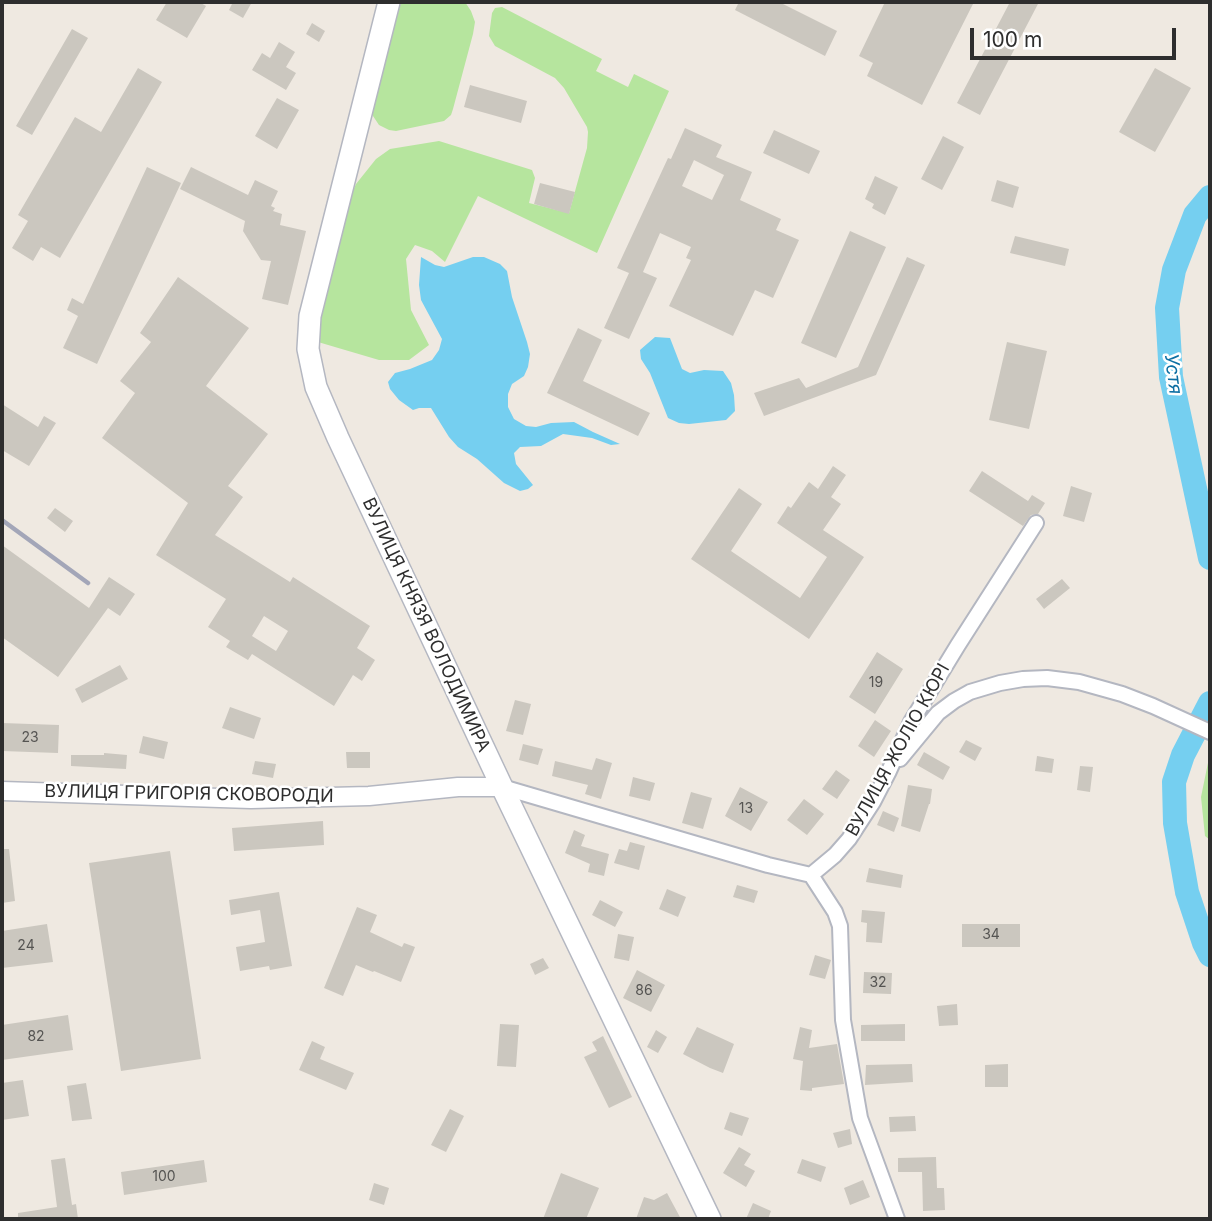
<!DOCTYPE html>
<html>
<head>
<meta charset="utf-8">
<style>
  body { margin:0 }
  #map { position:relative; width:1212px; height:1221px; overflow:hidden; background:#efe9e1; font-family:Inter,sans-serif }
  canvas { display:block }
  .frame { position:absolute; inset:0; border:4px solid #2e2e2e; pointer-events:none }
  .scale { position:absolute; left:970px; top:28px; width:206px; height:32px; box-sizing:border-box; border:4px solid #2e2e2e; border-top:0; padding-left:9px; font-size:21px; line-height:24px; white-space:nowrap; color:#2e2e2e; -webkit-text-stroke:5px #fff; paint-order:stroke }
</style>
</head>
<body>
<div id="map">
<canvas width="1212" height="1221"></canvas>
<div class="frame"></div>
<div class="scale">100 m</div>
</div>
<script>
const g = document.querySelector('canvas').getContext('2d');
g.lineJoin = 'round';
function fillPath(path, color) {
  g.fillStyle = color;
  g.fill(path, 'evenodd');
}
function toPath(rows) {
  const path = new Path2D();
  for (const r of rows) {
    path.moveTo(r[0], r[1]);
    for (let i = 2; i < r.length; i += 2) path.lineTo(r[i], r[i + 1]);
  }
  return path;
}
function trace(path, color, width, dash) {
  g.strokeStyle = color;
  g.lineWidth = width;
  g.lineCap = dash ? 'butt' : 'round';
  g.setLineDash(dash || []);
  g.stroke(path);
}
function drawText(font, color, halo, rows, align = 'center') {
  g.font = font + ' Inter,sans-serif';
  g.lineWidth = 5;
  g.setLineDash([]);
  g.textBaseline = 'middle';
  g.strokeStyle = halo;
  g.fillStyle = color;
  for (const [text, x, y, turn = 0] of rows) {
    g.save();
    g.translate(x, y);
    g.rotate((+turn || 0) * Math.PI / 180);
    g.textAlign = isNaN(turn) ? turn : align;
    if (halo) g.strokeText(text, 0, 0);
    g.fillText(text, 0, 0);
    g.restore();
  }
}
fillPath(toPath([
  [401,2,465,2,471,11,475,22,473,34,453,109,451,115,444,121,396,131,389,130,379,125,373,116,372,108],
  [502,7,602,59,596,71,628,87,634,74,669,91,597,253,478,196,445,262,432,251,415,245,406,259,411,310,429,345,409,360,379,360,318,342,319,324,346,206,356,184,376,159,390,149,439,141,532,170,535,178,529,203,569,213,587,148,588,132,587,127,564,88,555,78,495,46,489,36,492,13,495,8],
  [1210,753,1210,840,1205,836,1201,797]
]), '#b6e59e');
fillPath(toPath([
  [421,257,435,265,444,267,473,257,484,257,500,264,507,271,512,297,527,342,530,354,528,367,524,376,512,384,508,394,508,407,514,419,526,426,536,427,551,423,574,422,593,432,620,444,611,445,592,438,563,434,541,446,520,447,514,453,516,464,533,485,528,489,520,491,504,483,477,459,458,447,449,437,431,408,419,408,413,410,399,400,390,389,388,382,395,373,410,369,432,360,439,350,442,339,421,300,419,285],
  [655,337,670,338,682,369,690,373,704,370,723,371,731,383,734,395,735,411,726,420,689,424,679,423,668,418,650,373,641,359,640,350]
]), '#75cff0');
trace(toPath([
  [1210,197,1195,215,1174,270,1167,308,1171,377,1210,558],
  [1210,703,1183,755,1174,782,1175,823,1187,892,1204,943,1210,955]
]), '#75cff0', 24);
fillPath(toPath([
  [167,2,199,2,206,6,187,38,156,20],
  [233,2,252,2,243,18,229,10],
  [739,2,779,2,837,31,825,56,735,10],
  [885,2,974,2,922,105,867,76,873,63,859,56],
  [1010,2,1039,2,980,115,957,103],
  [312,23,325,31,319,42,306,34],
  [72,29,88,38,32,135,16,126],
  [279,42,295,52,286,67,296,73,286,90,252,70,262,53,270,58],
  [138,68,162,82,60,258,41,247,33,261,12,248,28,221,18,215,75,117,101,132],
  [1155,68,1191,88,1155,152,1119,132],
  [470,85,527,101,521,123,464,107],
  [277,98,299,110,277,149,255,136],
  [685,128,722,145,716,157,752,172,740,200,781,219,776,230,799,240,773,298,755,290,733,336,669,306,691,260,686,258,691,247,660,233,643,272,657,278,629,339,604,328,629,273,617,268,668,158,671,159],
  [694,160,724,175,712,200,682,186],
  [774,130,820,151,809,174,763,153],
  [943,136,964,147,942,190,921,179],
  [147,167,181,183,97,364,63,348,78,316,67,310,72,298,83,304],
  [191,167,248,195,255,180,278,191,271,206,275,208,273,211,282,214,280,225,306,231,288,305,262,299,271,261,261,260,243,231,245,221,180,189],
  [875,176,898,187,885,215,872,208,874,204,865,199],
  [997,180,1019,187,1013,208,991,201],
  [540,183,575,192,569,214,534,204],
  [850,231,886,247,836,358,801,343],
  [1015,236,1069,249,1065,266,1010,253],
  [907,257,925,265,876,375,764,416,754,393,799,378,806,388,858,367],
  [178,277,249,328,206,386,268,434,228,486,243,497,215,535,290,582,293,577,370,626,357,648,375,660,362,681,353,675,334,706,252,654,248,660,226,647,230,641,208,627,226,599,156,555,188,503,102,438,135,393,120,381,151,342,140,333],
  [264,616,288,631,276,651,252,636],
  [578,328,602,340,583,381,650,413,638,436,547,393],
  [1007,342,1047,351,1029,429,989,420],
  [2,404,38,427,44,416,56,423,29,466,2,450],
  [833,466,846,475,831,497,841,504,823,530,864,557,809,639,691,559,739,488,762,504,731,551,800,598,827,557,777,523,788,506,791,508,809,482,818,489],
  [982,471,1028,501,1032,495,1045,503,1038,514,1031,515,1023,526,969,491],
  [1071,486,1092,493,1084,522,1063,516],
  [55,508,73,521,65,532,47,518],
  [2,545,89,608,109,577,135,594,120,616,108,608,58,677,2,637],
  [1062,579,1070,588,1044,609,1036,599],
  [877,652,903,669,875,714,849,697],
  [120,665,128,679,82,703,75,689],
  [515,700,531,704,523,735,506,731],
  [230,707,261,718,254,739,222,728],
  [875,720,891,731,874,757,858,746],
  [2,723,59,725,58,753,2,751],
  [143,736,168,742,164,759,139,753],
  [966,740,982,748,975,761,959,752],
  [523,744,543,749,538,765,519,760],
  [346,752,370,752,370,768,347,768],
  [924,752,950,767,943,780,917,765],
  [104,753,127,755,126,769,71,766,71,755,104,755],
  [1037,756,1054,759,1052,773,1035,771],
  [596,758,612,763,601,799,585,794,588,785,552,776,555,761,592,770],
  [255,761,276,764,273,778,252,774],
  [1080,766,1093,767,1090,792,1077,790],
  [836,770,850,780,837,799,822,789],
  [633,777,655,783,650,801,629,796],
  [908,785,932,789,930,804,929,804,920,832,901,826],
  [740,787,768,802,751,831,725,816],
  [691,792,712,798,703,829,682,823],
  [804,799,824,814,807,835,787,820],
  [883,811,899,818,894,832,877,825],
  [323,821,324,845,234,851,232,828],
  [574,830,585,835,581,846,609,854,604,876,588,872,590,864,565,853],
  [630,842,645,846,639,870,614,863,619,849,627,851],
  [2,849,9,849,15,901,2,903],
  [170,851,201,1059,121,1071,89,863],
  [869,868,903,875,901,888,866,882],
  [737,885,758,891,754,903,733,897],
  [667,889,686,897,678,917,659,909],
  [279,892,292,966,270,970,269,966,240,971,236,947,265,942,260,910,231,915,229,900],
  [600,900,623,912,615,927,592,915],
  [357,907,377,915,370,932,402,947,404,943,415,947,401,982,374,971,373,972,356,965,343,996,324,988],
  [862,910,885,912,882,943,866,942,867,923,861,922],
  [47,924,53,962,2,968,2,931],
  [962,924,1020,924,1020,947,962,947],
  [618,934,634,937,629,961,614,958],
  [815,955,831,960,825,979,809,975],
  [543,958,549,968,535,975,530,964],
  [637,970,665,985,651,1012,623,998],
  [864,972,892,973,891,994,863,993],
  [957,1004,958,1025,939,1026,937,1006],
  [68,1015,73,1050,2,1060,2,1025],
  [500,1024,519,1025,516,1067,497,1066],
  [905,1024,905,1041,861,1041,861,1025],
  [697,1027,734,1044,723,1073,710,1068,683,1054],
  [800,1027,812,1030,809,1048,837,1044,844,1084,812,1088,812,1091,800,1090,803,1061,793,1059],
  [656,1030,667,1037,658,1053,647,1047],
  [603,1036,632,1097,609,1108,584,1057,597,1051,592,1042],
  [312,1041,325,1047,320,1059,354,1073,346,1090,299,1070],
  [912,1064,913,1082,865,1085,866,1065],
  [1008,1064,1008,1087,985,1087,985,1065],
  [23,1080,29,1116,2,1120,2,1083],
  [86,1083,92,1119,72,1121,67,1086],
  [450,1109,464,1116,446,1152,431,1145],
  [730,1112,749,1118,742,1136,724,1129],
  [915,1116,916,1131,890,1132,889,1117],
  [850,1129,852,1144,838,1148,833,1133],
  [739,1147,751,1154,744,1165,755,1171,746,1187,723,1173],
  [936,1157,937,1188,944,1188,945,1210,923,1211,922,1172,898,1172,898,1158],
  [65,1158,72,1205,76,1204,78,1219,18,1219,18,1213,57,1207,51,1160],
  [802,1159,826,1167,821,1182,797,1173],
  [204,1160,207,1182,124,1195,121,1172],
  [561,1173,599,1188,586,1219,543,1219],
  [863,1180,870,1197,850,1205,844,1188],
  [374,1183,389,1188,384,1205,369,1200],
  [667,1193,681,1219,636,1219,644,1197,654,1200],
  [753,1203,771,1211,768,1219,746,1219]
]), '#cbc7bf');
const minor = toPath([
  [900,759,938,713,954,701,970,692,1000,683,1023,679,1047,678,1079,682,1122,694,1153,706,1210,732],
  [502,787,768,865,811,875,835,855,849,839,873,802,889,771,911,722,958,645,1036,523],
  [811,875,835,912,840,926,843,1020,860,1118,897,1219]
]);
const tertiary = toPath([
  [2,791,251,799,369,796,458,787,502,787]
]);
const secondary = toPath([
  [389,2,310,316,308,349,316,387,338,438,502,787,710,1219]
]);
trace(minor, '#b4b7c1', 18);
trace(tertiary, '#b4b7c1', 21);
trace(secondary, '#b4b7c1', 24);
trace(minor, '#fff', 14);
trace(tertiary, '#fff', 18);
trace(secondary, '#fff', 21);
trace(toPath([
  [2,520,88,583]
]), '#a3a6b8', 4.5);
drawText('14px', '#555452', null, [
  ["19",876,683],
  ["23",30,738],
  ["13",746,809],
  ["34",991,935],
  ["24",26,946],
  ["32",878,983],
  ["86",644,991],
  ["82",36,1037],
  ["100",164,1177]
]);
drawText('18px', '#2e2e2e', '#fff', [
  ["ВУЛИЦЯ КНЯЗЯ ВОЛОДИМИРА",426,625,65],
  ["ВУЛИЦЯ ЖОЛІО КЮРІ",898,750,-61],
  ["ВУЛИЦЯ ГРИГОРІЯ СКОВОРОДИ",189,794,1]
]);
drawText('italic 19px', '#0d6fa3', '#fff', [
  ["Устя",1173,374,83]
]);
</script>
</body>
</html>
